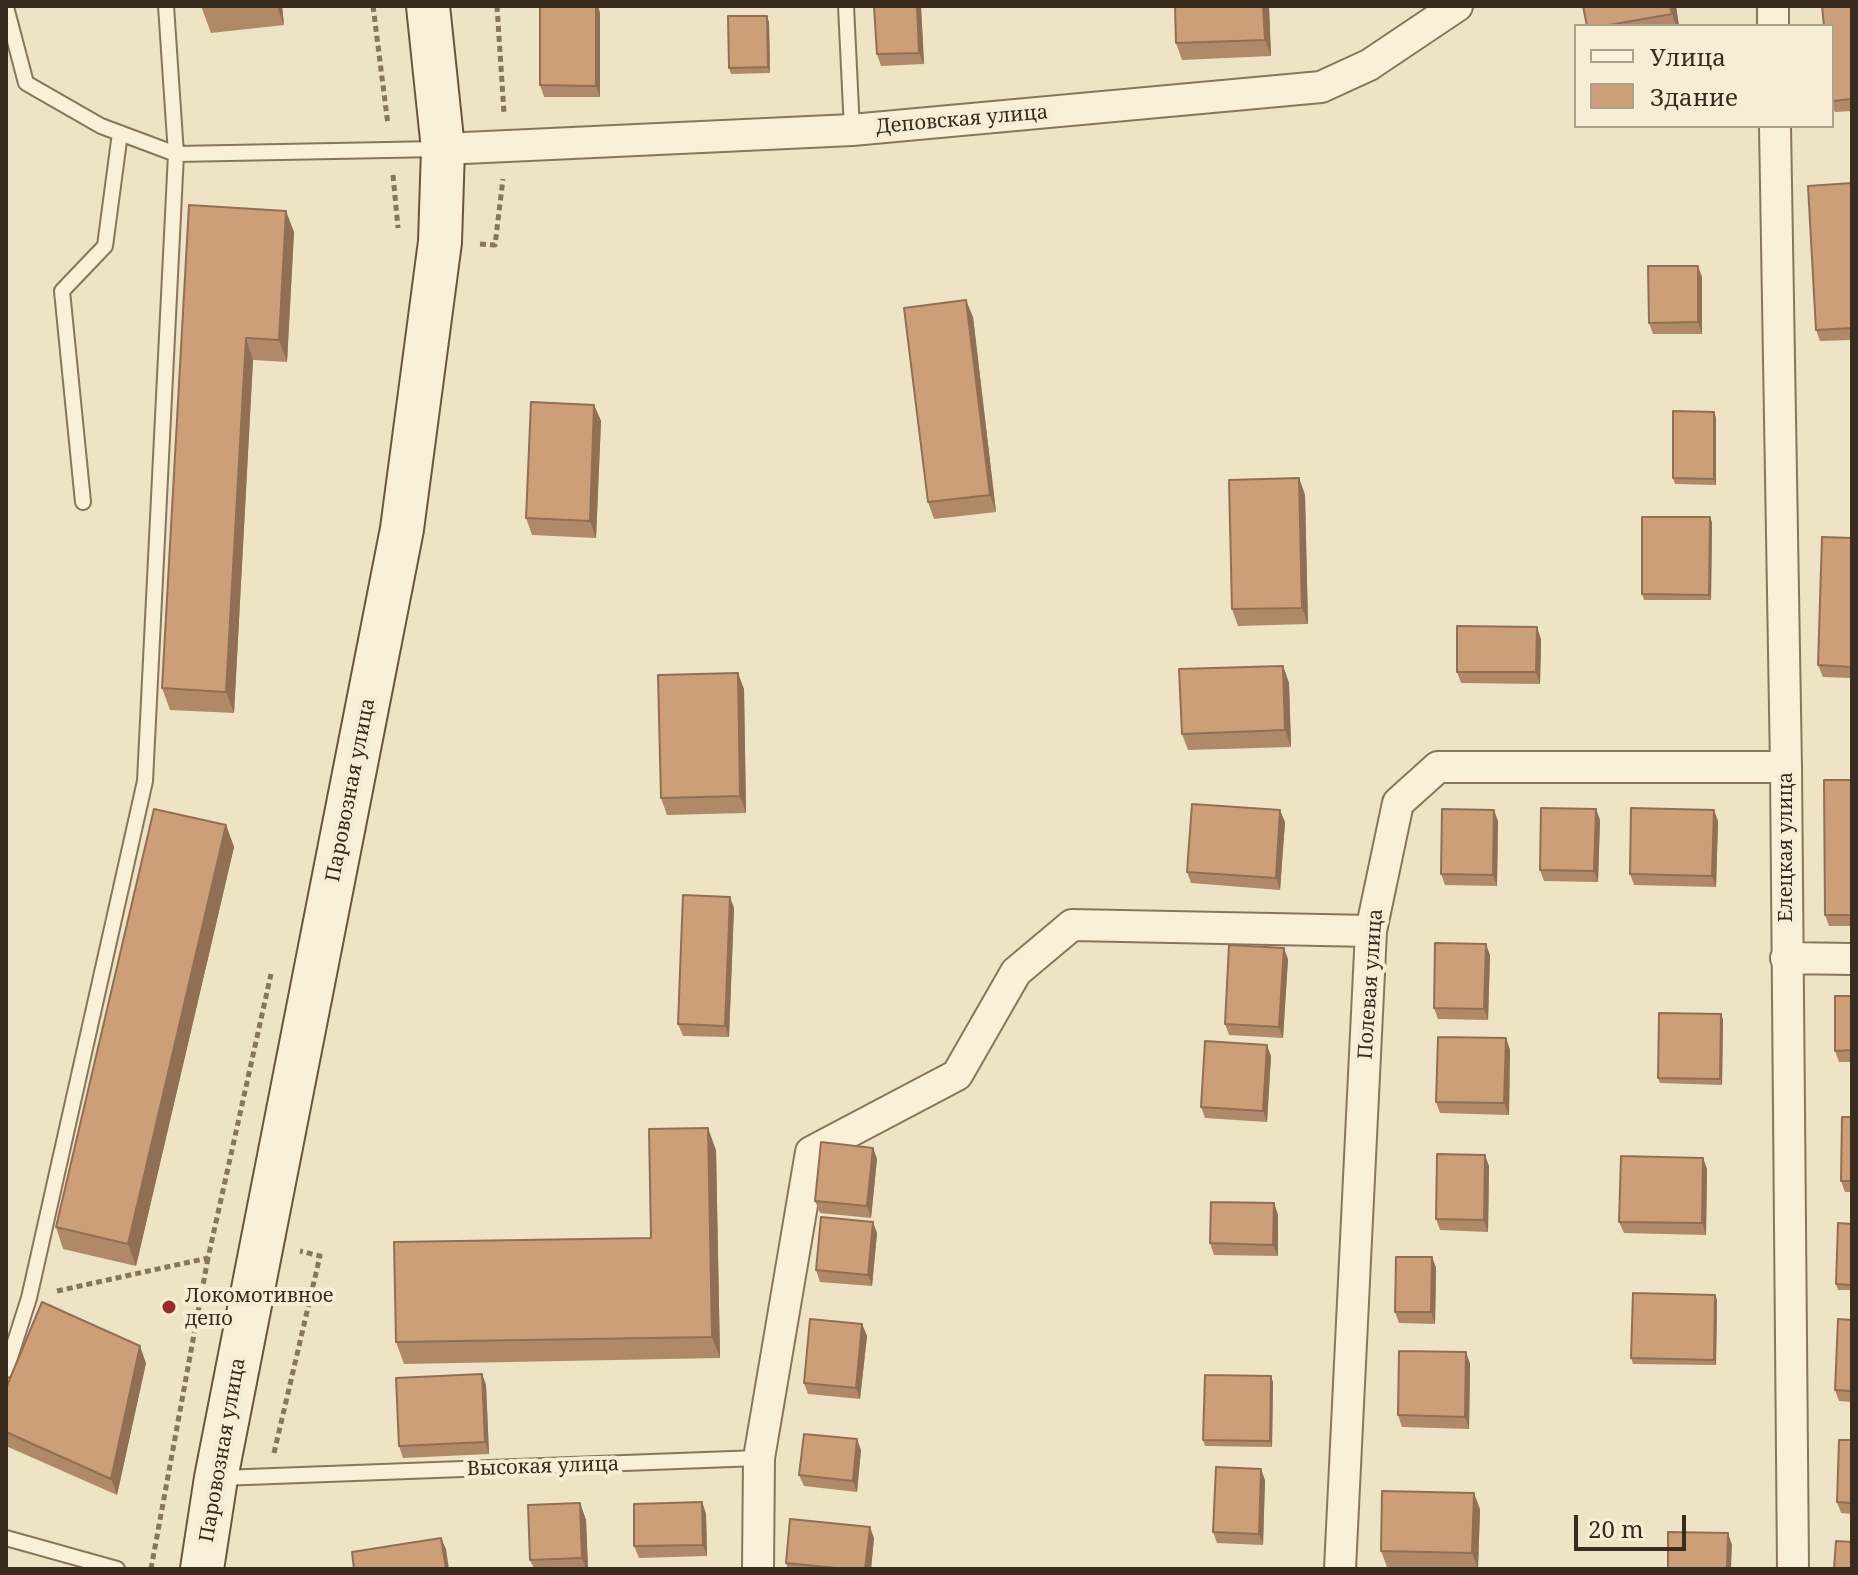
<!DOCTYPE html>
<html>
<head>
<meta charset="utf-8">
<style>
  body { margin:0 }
  #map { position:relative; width:1858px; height:1575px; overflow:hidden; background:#eee3c4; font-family:"Noto Serif",serif }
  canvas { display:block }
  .frame { position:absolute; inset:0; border:8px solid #392c1e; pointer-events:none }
  .legend { position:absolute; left:1574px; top:24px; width:260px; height:104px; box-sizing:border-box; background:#f6edd3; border:2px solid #aaa08b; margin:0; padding:10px 14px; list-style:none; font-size:24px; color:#392c1e }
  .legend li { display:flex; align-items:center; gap:16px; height:40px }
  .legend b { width:40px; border:2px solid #aaa08b }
  .scale { position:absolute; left:1574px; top:1515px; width:112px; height:36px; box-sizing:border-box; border:4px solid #392c1e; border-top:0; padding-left:10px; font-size:24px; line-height:28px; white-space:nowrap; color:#392c1e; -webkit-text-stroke:6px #f6edd3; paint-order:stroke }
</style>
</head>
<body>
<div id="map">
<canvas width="1858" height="1575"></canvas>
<div class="frame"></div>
<ul class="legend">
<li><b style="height:10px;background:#f9f0d7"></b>Улица</li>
<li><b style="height:22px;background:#cd9f79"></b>Здание</li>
</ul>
<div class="scale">20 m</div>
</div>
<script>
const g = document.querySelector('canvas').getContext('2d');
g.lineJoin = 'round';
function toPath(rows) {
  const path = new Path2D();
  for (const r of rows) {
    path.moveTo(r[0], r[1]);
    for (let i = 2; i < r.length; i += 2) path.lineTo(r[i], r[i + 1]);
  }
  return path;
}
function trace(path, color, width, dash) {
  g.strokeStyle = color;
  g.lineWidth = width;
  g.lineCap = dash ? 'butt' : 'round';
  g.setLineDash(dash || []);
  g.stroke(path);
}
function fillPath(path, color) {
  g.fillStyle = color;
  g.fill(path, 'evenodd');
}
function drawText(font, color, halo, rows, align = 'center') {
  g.font = font + ' "Noto Serif",serif';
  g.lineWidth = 8;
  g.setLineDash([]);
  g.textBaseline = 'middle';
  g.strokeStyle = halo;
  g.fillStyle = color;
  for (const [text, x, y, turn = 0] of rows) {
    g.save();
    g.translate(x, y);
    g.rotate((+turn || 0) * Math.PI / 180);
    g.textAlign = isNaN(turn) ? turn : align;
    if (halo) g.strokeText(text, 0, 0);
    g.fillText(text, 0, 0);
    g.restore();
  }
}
const lane = toPath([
  [846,6,852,130],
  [6,7,26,83,101,126,176,154,166,6],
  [83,502,62,291,105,246,120,133],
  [6,1370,29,1298,145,781,176,154,439,149],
  [220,1478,759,1458],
  [6,1538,117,1569]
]);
const street = toPath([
  [1773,6,1773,26],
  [1775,126,1786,767,1793,1569],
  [443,149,852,130,1321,87,1369,65,1457,6],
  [1786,958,1852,959],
  [758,1569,759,1458,811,1152,957,1075,1016,972,1072,925,1371,931],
  [1340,1569,1371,931,1398,803,1438,767,1786,767]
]);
const secondary = toPath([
  [202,1569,216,1478,402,529,440,242,443,149,428,6]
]);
trace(lane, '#89755a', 18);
trace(street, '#89755a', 34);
trace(secondary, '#6b563d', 46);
trace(toPath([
  [373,6,388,125],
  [497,6,504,113],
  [393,175,398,228],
  [480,244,495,245,503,179],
  [57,1291,208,1258,271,974],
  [274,1453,320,1256,300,1251],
  [151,1569,208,1258]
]), '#89755a', 5, [6, 4]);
trace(lane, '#f9f0d7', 14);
trace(street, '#f9f0d7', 30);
trace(secondary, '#f9f0d7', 42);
fillPath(toPath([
  [201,6,282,6,284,25,211,33],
  [540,6,598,6,600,13,600,97,544,97,540,85],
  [921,6,924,64,881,66,877,54],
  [1175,6,1269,6,1271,56,1182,60,1176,43],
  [1583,6,1676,6,1679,26,1587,26],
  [1852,6,1852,111,1835,112,1832,105,1832,26],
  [769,22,770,73,731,74,729,68],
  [1852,183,1852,340,1820,341,1816,330],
  [189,205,294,232,287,362,253,360,234,713,170,710,162,688],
  [1702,277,1702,334,1653,334,1649,323],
  [973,317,996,512,934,519,928,502],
  [594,405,601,421,596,538,532,535,526,518],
  [1714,412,1716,418,1716,485,1675,484,1673,478],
  [1299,478,1305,495,1308,624,1238,626,1232,609],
  [1710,517,1712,523,1711,600,1644,600,1642,594],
  [1852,538,1852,678,1823,677,1818,665],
  [1541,639,1540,684,1461,683,1457,672],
  [1283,666,1289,683,1291,747,1188,750,1182,734],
  [744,689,746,813,667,815,661,798],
  [1852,780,1852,926,1829,926,1825,915],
  [1596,809,1600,820,1598,882,1544,881,1540,870],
  [1498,821,1497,886,1445,885,1441,874],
  [1718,821,1716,887,1634,885,1630,874],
  [1285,822,1280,890,1191,883,1187,872],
  [226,825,234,847,136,1266,63,1249,56,1227],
  [734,908,729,1037,683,1036,678,1024],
  [1490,955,1488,1020,1438,1019,1434,1008],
  [1288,959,1283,1038,1229,1035,1225,1024],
  [1852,996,1852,1062,1839,1062,1835,1051],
  [1721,1014,1723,1020,1722,1085,1660,1083,1658,1078],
  [1506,1038,1510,1050,1509,1115,1440,1113,1436,1102],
  [1271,1056,1267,1122,1205,1118,1201,1107],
  [1852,1117,1852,1192,1845,1192,1841,1181],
  [873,1148,877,1159,871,1218,820,1213,815,1201],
  [716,1150,720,1358,404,1364,396,1342,651,1238],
  [1703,1158,1707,1169,1706,1235,1624,1233,1619,1222],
  [1489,1166,1488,1232,1440,1230,1436,1219],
  [1274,1203,1278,1215,1278,1256,1214,1255,1210,1243],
  [1852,1224,1852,1290,1838,1290,1836,1284],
  [877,1233,872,1286,820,1282,816,1270],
  [1432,1257,1436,1268,1435,1324,1399,1323,1395,1312],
  [1715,1295,1717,1300,1716,1365,1633,1364,1631,1358],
  [1852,1320,1852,1402,1839,1401,1835,1390],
  [862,1324,867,1336,860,1399,808,1394,804,1383],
  [1466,1352,1470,1364,1469,1429,1402,1427,1398,1415],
  [146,1363,117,1495,6,1446,6,1388],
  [482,1374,486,1385,489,1454,403,1458,399,1446],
  [1273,1382,1272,1447,1205,1446,1203,1440],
  [1852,1440,1852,1514,1841,1513,1837,1502],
  [861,1450,857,1492,804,1486,799,1475],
  [1265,1480,1263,1545,1217,1543,1213,1532],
  [702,1502,706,1514,707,1556,639,1558,634,1546],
  [580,1503,586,1520,588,1569,534,1569,530,1560],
  [1480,1509,1478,1569,1387,1567,1381,1551],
  [874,1538,871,1569,788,1569,786,1563]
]), '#b08968');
fillPath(toPath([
  [277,6,282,6,284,25],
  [596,6,598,6,600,13,600,97,596,86],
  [917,6,921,6,924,64,919,53],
  [1263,6,1269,6,1271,56,1265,40],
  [1670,6,1676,6,1679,26,1676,26],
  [767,16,769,22,770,73,768,67],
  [286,211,294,232,287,362,279,340],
  [1698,266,1702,277,1702,334,1698,322],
  [966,300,973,317,996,512,990,495],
  [246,338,253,360,234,713,226,692],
  [594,405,601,421,596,538,590,521],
  [1714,412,1716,418,1716,485,1714,479],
  [1299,478,1305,495,1308,624,1302,608],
  [1710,517,1712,523,1711,600,1709,595],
  [1537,627,1541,639,1540,684,1536,672],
  [1283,666,1289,683,1291,747,1285,730],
  [738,673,744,689,746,813,740,796],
  [1596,809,1600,820,1598,882,1594,871],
  [1280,810,1285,822,1280,890,1276,878],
  [1494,810,1498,821,1497,886,1493,875],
  [1714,810,1718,821,1716,887,1712,876],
  [226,825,234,847,136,1266,128,1244],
  [730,897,734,908,729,1037,725,1026],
  [1486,944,1490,955,1488,1020,1484,1009],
  [1284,948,1288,959,1283,1038,1279,1027],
  [1721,1014,1723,1020,1722,1085,1720,1079],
  [1506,1038,1510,1050,1509,1115,1504,1103],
  [1267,1045,1271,1056,1267,1122,1263,1111],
  [708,1128,716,1150,720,1358,712,1337],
  [873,1148,877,1159,871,1218,867,1206],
  [1485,1155,1489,1166,1488,1232,1484,1220],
  [1703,1158,1707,1169,1706,1235,1702,1223],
  [1274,1203,1278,1215,1278,1256,1273,1245],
  [873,1222,877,1233,872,1286,868,1275],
  [1432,1257,1436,1268,1435,1324,1431,1312],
  [1715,1295,1717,1300,1716,1365,1714,1360],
  [862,1324,867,1336,860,1399,856,1388],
  [140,1346,146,1363,117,1495,111,1479],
  [1466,1352,1470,1364,1469,1429,1465,1417],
  [482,1374,486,1385,489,1454,485,1442],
  [1271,1376,1273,1382,1272,1447,1270,1441],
  [857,1439,861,1450,857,1492,853,1481],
  [1261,1469,1265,1480,1263,1545,1259,1534],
  [1474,1493,1480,1509,1478,1569,1472,1553],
  [702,1502,706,1514,707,1556,703,1545],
  [580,1503,586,1520,588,1569,586,1569,582,1558],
  [870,1527,874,1538,871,1569,865,1569],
  [1728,1533,1732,1545,1731,1569,1727,1569],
  [441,1538,446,1549,449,1569,446,1569]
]), '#906f55');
const building = toPath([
  [540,6,596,6,596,86,540,85,540,6],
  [874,6,917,6,919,53,877,54,874,6],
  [1175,6,1263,6,1265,40,1176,43,1175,6],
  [1583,6,1670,6,1672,14,1603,26,1587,26,1583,6],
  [1822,6,1852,6,1852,99,1832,101,1832,26,1824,26,1822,6],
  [728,16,767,16,768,67,729,68,728,16],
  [1852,183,1852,328,1816,330,1808,186,1852,183],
  [189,205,286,211,279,340,246,338,226,692,162,688,189,205],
  [1648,266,1698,266,1698,322,1649,323,1648,266],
  [966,300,990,495,928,502,904,308,966,300],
  [531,402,594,405,590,521,526,518,531,402],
  [1673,411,1714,412,1714,479,1673,478,1673,411],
  [1299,478,1302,608,1232,609,1229,480,1299,478],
  [1642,517,1710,517,1709,595,1642,594,1642,517],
  [1822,537,1852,538,1852,667,1818,665,1822,537],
  [1457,626,1537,627,1536,672,1457,672,1457,626],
  [1283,666,1285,730,1182,734,1179,669,1283,666],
  [738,673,740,796,661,798,658,675,738,673],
  [1824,780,1852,780,1852,915,1825,915,1824,780],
  [1192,804,1280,810,1276,878,1187,872,1192,804],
  [1541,808,1596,809,1594,871,1540,870,1541,808],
  [1631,808,1714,810,1712,876,1630,874,1631,808],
  [154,809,226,825,128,1244,56,1227,154,809],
  [1442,809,1494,810,1493,875,1441,874,1442,809],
  [683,895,730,897,725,1026,678,1024,683,895],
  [1435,943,1486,944,1484,1009,1434,1008,1435,943],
  [1229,945,1284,948,1279,1027,1225,1024,1229,945],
  [1835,996,1852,996,1852,1050,1835,1051,1835,996],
  [1659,1013,1721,1014,1720,1079,1658,1078,1659,1013],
  [1438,1037,1506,1038,1504,1103,1436,1102,1438,1037],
  [1205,1041,1267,1045,1263,1111,1201,1107,1205,1041],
  [1842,1117,1852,1117,1852,1181,1841,1181,1842,1117],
  [708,1128,712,1337,396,1342,394,1242,651,1238,649,1129,708,1128],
  [821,1142,873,1148,867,1206,815,1201,821,1142],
  [1437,1154,1485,1155,1484,1220,1436,1219,1437,1154],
  [1621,1156,1703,1158,1702,1223,1619,1222,1621,1156],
  [1211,1202,1274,1203,1273,1245,1210,1243,1211,1202],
  [821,1217,873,1222,868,1275,816,1270,821,1217],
  [1838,1223,1852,1224,1852,1285,1836,1284,1838,1223],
  [1396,1257,1432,1257,1431,1312,1395,1312,1396,1257],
  [1633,1293,1715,1295,1714,1360,1631,1358,1633,1293],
  [42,1302,140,1346,111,1479,6,1432,6,1388,42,1302],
  [810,1319,862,1324,856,1388,804,1383,810,1319],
  [1838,1319,1852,1320,1852,1391,1835,1390,1838,1319],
  [1399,1351,1466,1352,1465,1417,1398,1415,1399,1351],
  [482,1374,485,1442,399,1446,396,1378,482,1374],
  [1205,1375,1271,1376,1270,1441,1203,1440,1205,1375],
  [804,1434,857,1439,853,1481,799,1475,804,1434],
  [1839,1440,1852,1440,1852,1503,1837,1502,1839,1440],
  [1216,1467,1261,1469,1259,1534,1213,1532,1216,1467],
  [1382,1491,1474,1493,1472,1553,1381,1551,1382,1491],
  [702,1502,703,1545,634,1546,634,1504,702,1502],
  [580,1503,582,1558,530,1560,528,1505,580,1503],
  [790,1519,870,1527,865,1569,846,1569,786,1563,790,1519],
  [1668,1532,1728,1533,1727,1569,1668,1569,1668,1532],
  [441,1538,446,1569,354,1569,352,1552,441,1538],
  [1836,1541,1852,1542,1852,1569,1834,1569,1836,1541]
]);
fillPath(building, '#cd9f79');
trace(building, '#906f55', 2);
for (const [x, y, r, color] of [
  [169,1307,8,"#982c2a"]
]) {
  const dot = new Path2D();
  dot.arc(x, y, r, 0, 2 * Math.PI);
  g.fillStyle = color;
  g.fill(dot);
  trace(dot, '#f6edd3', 3);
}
drawText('20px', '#392c1e', '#f6edd3', [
  ["Деповская улица",962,120,-5],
  ["Паровозная улица",351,790,-79],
  ["Елецкая улица",1786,847,-90],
  ["Полевая улица",1371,984,-86],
  ["Паровозная улица",223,1450,-80],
  ["Высокая улица",543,1467,-2]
]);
drawText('20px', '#392c1e', '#f6edd3', [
  ["Локомотивное",185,1296],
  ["депо",185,1319]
], 'left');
</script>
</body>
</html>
